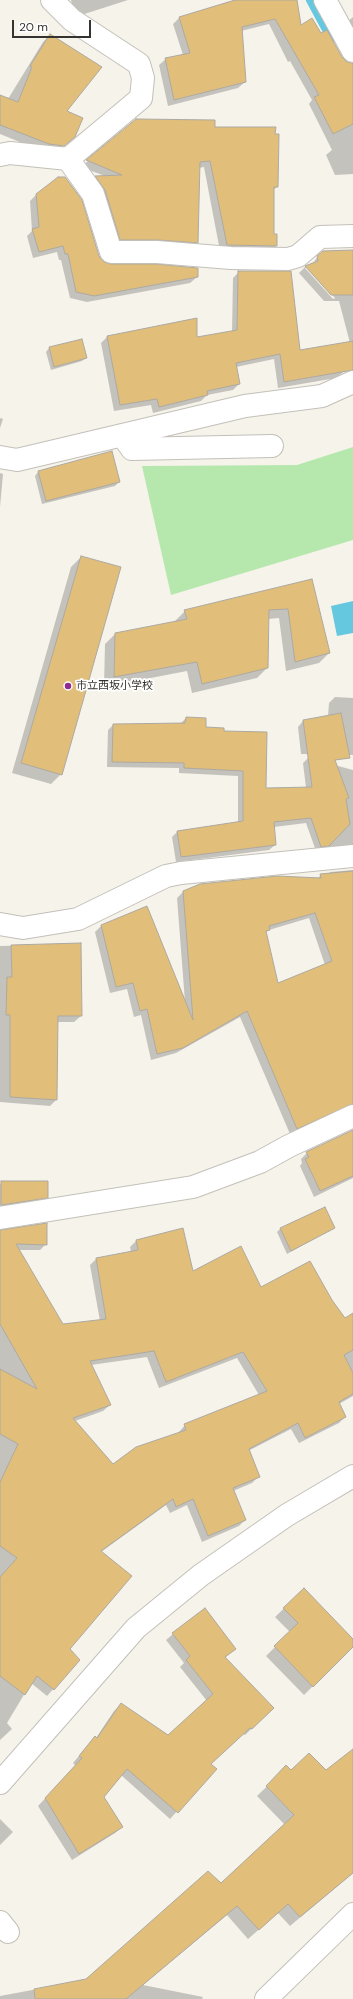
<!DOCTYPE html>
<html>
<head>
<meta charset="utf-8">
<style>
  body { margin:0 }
  #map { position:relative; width:353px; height:1999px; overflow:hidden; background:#f6f3eb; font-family:"DM Sans",sans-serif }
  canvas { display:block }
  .scale { position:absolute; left:12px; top:20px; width:79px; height:18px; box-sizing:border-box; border:2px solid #353330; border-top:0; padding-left:5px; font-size:12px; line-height:14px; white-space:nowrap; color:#353330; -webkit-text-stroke:3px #fff; paint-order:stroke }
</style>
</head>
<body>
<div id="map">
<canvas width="353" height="1999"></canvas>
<div class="scale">20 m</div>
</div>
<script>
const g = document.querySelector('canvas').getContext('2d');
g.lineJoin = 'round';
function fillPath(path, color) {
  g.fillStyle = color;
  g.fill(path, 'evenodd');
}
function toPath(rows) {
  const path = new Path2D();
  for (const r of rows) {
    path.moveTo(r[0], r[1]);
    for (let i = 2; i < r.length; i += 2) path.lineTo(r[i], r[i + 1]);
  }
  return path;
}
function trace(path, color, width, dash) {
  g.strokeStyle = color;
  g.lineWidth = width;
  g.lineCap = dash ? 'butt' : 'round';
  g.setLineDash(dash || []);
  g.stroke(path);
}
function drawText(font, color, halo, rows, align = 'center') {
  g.font = font + ' "DM Sans","Noto Sans JP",sans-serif';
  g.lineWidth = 3.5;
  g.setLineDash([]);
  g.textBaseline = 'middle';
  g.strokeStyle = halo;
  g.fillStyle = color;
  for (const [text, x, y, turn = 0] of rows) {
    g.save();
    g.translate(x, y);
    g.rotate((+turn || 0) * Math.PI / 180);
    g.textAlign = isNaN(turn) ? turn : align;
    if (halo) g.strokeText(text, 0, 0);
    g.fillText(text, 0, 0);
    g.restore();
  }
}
fillPath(toPath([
  [353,447,353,540,171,595,142,466,297,465]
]), '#b6e8ae');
fillPath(toPath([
  [353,601,353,633,337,636,331,606]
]), '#66c8df');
fillPath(toPath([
  [71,0,128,0,75,17],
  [251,0,296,0,300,26,321,35,346,63,353,64,353,232,353,174,335,175,326,155,332,150,309,104,312,100,290,61,288,62,269,24,241,31,245,82,238,88,168,106,159,65,166,59,183,55,173,24,180,17],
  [353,17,353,44,344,25],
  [50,35,69,140,60,148,42,151,0,134,0,112,43,42],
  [136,120,214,128,277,187,273,190,273,235,276,246,269,252,220,251,204,167,199,168,197,242,191,249,114,246,89,183,96,177,105,176,81,167],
  [36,195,103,263,197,277,190,283,87,302,70,298,61,260,59,260,57,252,33,258,27,236,32,231,30,201],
  [353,250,353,364,336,378,278,388,274,359,236,367,239,384,233,390,207,395,201,401,153,413,151,405,114,411,101,343,107,337,196,319,196,338,232,332,233,278,239,272,300,351,350,343,339,301,324,301,299,273,305,267,312,265,318,256],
  [305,268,308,268,335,298,333,299],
  [49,348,86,358,82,361,51,370,46,352],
  [0,418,3,419,0,428],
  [38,472,119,482,115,486,42,504,35,476],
  [0,473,3,474,0,507],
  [81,557,61,774,51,784,12,773,71,567],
  [312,580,329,653,319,663,286,671,279,618,268,619,267,668,257,678,192,693,187,671,104,687,105,644,115,634,176,623,175,621,185,611],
  [335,697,353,698,353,755,301,754,298,727,303,721,328,716,329,703],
  [186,718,205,728,223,732,265,789,306,788,303,763,308,758,353,770,353,850,316,851,306,823,274,827,275,845,269,850,176,862,172,837,178,831,238,823,238,776,179,773,179,768,107,767,108,730,113,725,181,723],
  [353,870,353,1111,290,1134,240,1017,176,1053,151,1060,141,1015,134,1017,127,989,110,993,95,932,102,925,185,1002,177,898,183,892,317,879,321,875,328,874,330,872],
  [309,918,325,965,278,984,265,933,269,930],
  [80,944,81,1016,74,1022,57,1022,56,1100,50,1106,0,1102,0,946],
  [353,1131,353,1178,314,1197,300,1166,302,1163,301,1159,307,1153],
  [2,1182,47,1197,43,1201,0,1208,0,1184],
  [325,1209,334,1228,287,1254,277,1232,280,1229],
  [0,1232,46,1244,40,1250,19,1250,62,1325,100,1321,90,1265,96,1259,131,1252,130,1247,136,1241,192,1272,261,1289,318,1283,344,1319,353,1315,353,1396,339,1404,345,1417,339,1423,299,1443,291,1429,248,1451,259,1476,252,1483,233,1491,245,1520,239,1526,202,1542,187,1505,170,1513,166,1505,101,1552,68,1649,79,1660,47,1696,31,1683,7,1723,12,1729,0,1740],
  [147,1357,159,1388,237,1358,259,1395,185,1425,179,1432,179,1433,113,1465,75,1421,103,1411,110,1405,91,1365],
  [304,1589,353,1640,353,1646,304,1695,266,1656,290,1632,275,1617],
  [173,1634,234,1649,225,1658,273,1708,245,1735,243,1734,210,1764,215,1769,170,1819,121,1775,103,1797,122,1827,115,1833,72,1860,38,1806,76,1766,73,1763,89,1744,96,1738,114,1711,121,1704,168,1736,207,1701,180,1667,184,1663,166,1640],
  [353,1750,353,1873,290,1926,278,1913,248,1939,227,1915,143,1985,203,1997,202,1999,0,1999,0,1996,86,1980,221,1884,285,1825,257,1796,287,1767,291,1771,326,1771],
  [0,1819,13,1832,0,1845]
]), '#0003');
trace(toPath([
  [310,0,331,39]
]), '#66c8df', 8);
const building = toPath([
  [235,0,297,0,301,25,312,18,321,33,327,30,342,57,347,62,353,63,353,124,333,134,314,97,319,95,275,19,242,27,246,82,174,100,165,58,190,53,179,17,235,0],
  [50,34,102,67,67,111,83,118,75,137,64,146,49,144,0,125,0,95,18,102,32,67,30,66,50,34],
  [136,119,215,120,215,127,276,127,275,134,279,134,278,187,274,187,274,234,277,234,277,246,227,245,210,161,200,162,198,243,158,240,120,240,105,190,95,176,122,175,86,160,136,119],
  [58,177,65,177,82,200,99,256,104,262,111,264,156,264,198,268,198,277,94,296,76,292,68,254,65,254,63,246,39,252,32,229,39,227,36,194,58,177],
  [353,250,353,295,331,295,305,266,318,261,317,256,323,251,353,250],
  [238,271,291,271,300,350,353,341,353,370,284,382,280,354,236,363,240,384,207,391,208,395,159,407,157,399,120,405,107,336,197,318,197,337,237,330,238,271],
  [82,339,87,358,54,367,49,347,82,339],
  [112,451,120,482,46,501,38,471,112,451],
  [81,556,121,567,62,775,21,763,81,556],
  [312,579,330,653,295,662,288,609,269,610,268,668,202,684,197,662,114,677,115,633,187,619,184,610,312,579],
  [341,713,350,758,335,760,349,798,346,799,350,824,329,846,321,847,311,818,274,822,276,845,181,857,177,831,243,821,243,771,184,768,184,763,112,762,113,724,185,723,186,717,206,718,206,727,224,728,224,731,267,732,266,788,312,787,303,720,341,713],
  [353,871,353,1104,297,1129,247,1011,183,1048,157,1054,147,1009,140,1011,133,983,116,987,101,925,147,906,193,1020,183,891,200,884,277,876,321,878,320,874,353,871],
  [315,913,332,961,278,983,266,931,270,930,269,926,315,913],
  [81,943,82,1016,58,1016,57,1100,10,1097,10,1015,6,1015,7,977,12,977,11,945,81,943],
  [353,1130,353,1176,320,1191,305,1159,309,1157,306,1152,353,1130],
  [1,1181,48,1181,48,1198,1,1205,1,1181],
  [325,1207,335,1228,291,1251,280,1228,325,1207],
  [47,1223,47,1245,16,1244,63,1324,106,1319,96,1258,138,1250,136,1240,183,1228,193,1271,241,1246,261,1287,310,1261,332,1300,345,1318,353,1313,353,1350,344,1355,353,1373,353,1394,339,1402,346,1417,305,1438,298,1423,249,1449,260,1477,233,1488,246,1520,208,1536,193,1499,176,1507,173,1499,101,1551,132,1576,70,1649,80,1660,54,1690,37,1676,25,1695,0,1676,0,1577,17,1558,0,1546,0,1482,18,1444,0,1434,0,1369,37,1389,0,1324,0,1230,47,1223],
  [154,1351,166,1382,243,1352,267,1391,184,1424,186,1430,136,1447,113,1464,73,1418,111,1405,90,1361,154,1351],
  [304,1588,353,1639,353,1647,313,1687,274,1646,298,1623,283,1608,304,1588],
  [205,1608,236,1649,225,1657,274,1708,252,1729,250,1728,211,1764,217,1769,178,1813,127,1769,104,1797,123,1827,79,1854,45,1798,82,1758,79,1756,95,1736,97,1738,121,1703,168,1735,213,1694,186,1660,190,1656,172,1633,205,1608],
  [353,1749,353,1873,300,1917,288,1904,259,1930,237,1906,126,1999,35,1999,34,1989,86,1979,208,1871,221,1883,294,1815,266,1786,286,1765,291,1770,309,1753,326,1770,353,1749]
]);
fillPath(building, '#e1be79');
trace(building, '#aca9a2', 1);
const street = toPath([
  [325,0,353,51],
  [0,155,10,153,68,159,141,98,143,78,139,64,72,20,52,0],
  [68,159,93,194,111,252,157,252,231,258,288,259,298,256,320,237,353,236],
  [122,435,132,449,272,446],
  [0,457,17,460,245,406,322,396,353,382],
  [0,924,23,928,78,919,166,876,181,873,353,856],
  [0,1218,193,1187,260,1162,289,1146,353,1116],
  [0,1922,8,1932],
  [266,1999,353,1914]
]);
const secondary = toPath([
  [0,1783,136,1628,201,1575,287,1515,353,1476]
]);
trace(street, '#c3c0b9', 24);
trace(secondary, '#c3c0b9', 24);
trace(street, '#fff', 22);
trace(secondary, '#fff', 22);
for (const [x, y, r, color] of [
  [68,686,4,"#8f2b91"]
]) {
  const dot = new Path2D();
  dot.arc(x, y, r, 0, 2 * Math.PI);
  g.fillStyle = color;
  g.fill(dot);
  trace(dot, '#fff', 1.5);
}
drawText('11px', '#353330', '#fff', [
  ["市立西坂小学校",76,686]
], 'left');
</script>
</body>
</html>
